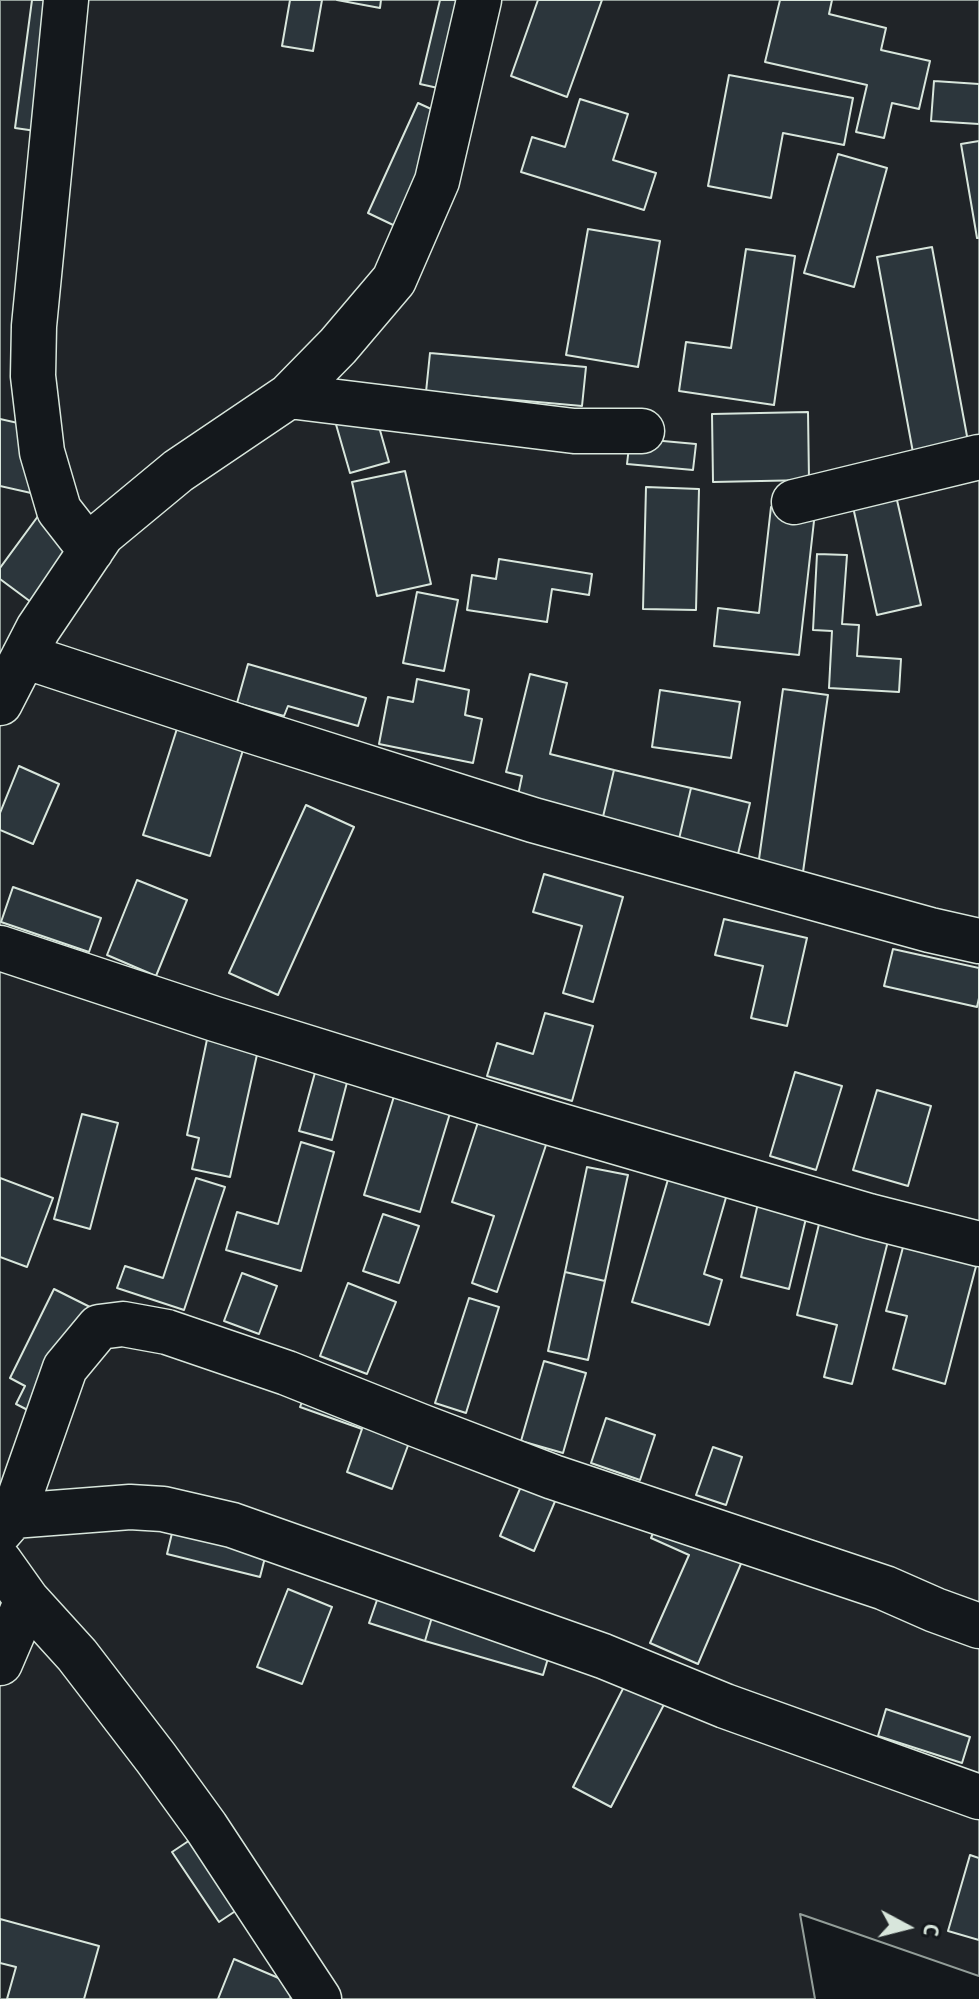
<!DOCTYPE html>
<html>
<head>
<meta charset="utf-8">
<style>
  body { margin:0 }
  #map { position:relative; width:979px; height:1999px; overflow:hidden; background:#14181c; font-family:"Alegreya Sans",sans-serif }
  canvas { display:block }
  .north { position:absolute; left:867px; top:1887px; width:80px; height:80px; -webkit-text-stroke:6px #14181c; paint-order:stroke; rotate:97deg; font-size:22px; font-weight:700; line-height:32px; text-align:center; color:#d8e6dc }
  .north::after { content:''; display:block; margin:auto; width:28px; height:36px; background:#d8e6dc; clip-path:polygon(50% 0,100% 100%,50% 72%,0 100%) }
</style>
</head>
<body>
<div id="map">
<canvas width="979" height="1999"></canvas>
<div class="north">С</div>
</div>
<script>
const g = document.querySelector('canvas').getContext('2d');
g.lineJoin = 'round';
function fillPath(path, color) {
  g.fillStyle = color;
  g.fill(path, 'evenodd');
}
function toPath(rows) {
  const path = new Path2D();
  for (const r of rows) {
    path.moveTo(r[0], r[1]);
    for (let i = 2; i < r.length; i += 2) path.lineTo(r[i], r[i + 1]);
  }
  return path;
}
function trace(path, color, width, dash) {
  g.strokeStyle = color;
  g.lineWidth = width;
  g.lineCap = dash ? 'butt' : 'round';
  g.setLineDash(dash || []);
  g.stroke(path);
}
const green = toPath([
  [0,0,979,0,979,1976,800,1914,815,1999,0,1999,0,0]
]);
fillPath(green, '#202428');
trace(green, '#939e99', 2);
const building = toPath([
  [32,0,83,0,64,135,15,128,32,0],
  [290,0,322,0,313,51,282,46,290,0],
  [337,0,381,0,380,8,337,0],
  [440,0,492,0,469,95,420,84,440,0],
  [538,0,602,0,567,97,511,76,538,0],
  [780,0,832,0,829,14,886,28,881,50,930,61,919,109,892,103,884,138,856,132,867,85,765,62,780,0],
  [729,75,853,98,844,145,783,133,771,198,708,186,729,75],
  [934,81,979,84,979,124,931,121,934,81],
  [580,99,628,114,613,160,656,173,644,210,521,172,532,137,565,147,580,99],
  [418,103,462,123,412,234,368,213,418,103],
  [979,141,979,238,977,238,961,144,979,141],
  [838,154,887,168,854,287,804,273,838,154],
  [588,229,660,241,638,367,566,355,588,229],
  [932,247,969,447,914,458,877,257,932,247],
  [746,249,795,256,774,405,679,391,686,342,731,348,746,249],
  [430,353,586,367,582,406,426,392,430,353],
  [372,402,389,462,350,473,333,414,372,402],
  [808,412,809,480,713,482,712,414,808,412],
  [0,419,58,432,62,500,0,486,0,419],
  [630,438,696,444,693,470,627,464,630,438],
  [405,471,431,584,377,596,352,482,405,471],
  [646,487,699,489,696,610,643,609,646,487],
  [894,487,921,605,877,615,851,498,894,487],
  [771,507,815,512,799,655,714,646,718,608,759,613,771,507],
  [44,508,88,540,39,608,0,579,0,568,44,508],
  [817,554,847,555,842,624,859,625,857,656,901,659,899,692,829,688,832,631,813,630,817,554],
  [499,559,592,574,589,595,552,589,547,622,467,610,472,575,496,579,499,559],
  [417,592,458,600,444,671,403,663,417,592],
  [248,664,366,698,358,726,288,706,284,716,237,703,248,664],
  [530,674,567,683,550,754,614,770,602,821,517,800,522,776,506,772,530,674],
  [417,679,469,690,465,715,482,719,473,763,379,744,388,697,413,702,417,679],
  [783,689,828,695,803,872,758,866,783,689],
  [660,690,740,702,731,758,652,747,660,690],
  [182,713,248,734,210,856,143,835,182,713],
  [19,766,59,784,33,844,0,830,0,813,19,766],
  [614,770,691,788,679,839,602,821,614,770],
  [691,788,750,803,738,854,679,839,691,788],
  [306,805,354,827,278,995,229,973,306,805],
  [544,874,623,897,593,1002,563,993,582,926,533,912,544,874],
  [137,880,187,900,156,976,107,955,137,880],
  [13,887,101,918,89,952,1,922,13,887],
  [724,919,807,938,787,1026,751,1018,763,966,715,955,724,919],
  [893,949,979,968,979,998,977,1007,884,986,893,949],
  [545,1013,593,1026,572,1101,487,1076,497,1043,533,1054,545,1013],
  [209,1030,260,1041,230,1177,192,1169,199,1138,187,1135,209,1030],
  [319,1058,351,1067,332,1140,299,1131,319,1058],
  [795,1072,842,1086,816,1170,770,1156,795,1072],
  [877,1090,931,1106,908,1186,853,1170,877,1090],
  [395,1093,451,1110,420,1212,364,1195,395,1093],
  [82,1114,118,1123,90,1229,54,1219,82,1114],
  [480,1116,548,1139,497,1292,472,1283,494,1216,452,1202,480,1116],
  [301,1142,334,1152,301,1271,226,1250,237,1212,278,1224,301,1142],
  [587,1167,628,1175,605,1281,565,1272,587,1167],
  [669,1176,727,1194,704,1274,722,1280,709,1325,632,1302,669,1176],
  [0,1178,53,1198,27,1267,0,1257,0,1178],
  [196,1178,225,1187,184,1310,117,1288,125,1266,163,1278,196,1178],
  [759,1199,808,1210,789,1289,741,1277,759,1199],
  [383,1214,419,1226,399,1283,363,1271,383,1214],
  [820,1220,889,1237,852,1384,824,1377,837,1325,797,1315,820,1220],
  [906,1236,979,1255,945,1384,893,1369,907,1316,886,1311,906,1236],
  [565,1272,605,1281,588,1360,548,1351,565,1272],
  [242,1273,277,1286,259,1334,224,1321,242,1273],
  [348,1283,396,1302,367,1374,320,1356,348,1283],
  [54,1289,100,1312,47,1420,16,1404,25,1386,10,1378,54,1289],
  [469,1298,499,1307,466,1413,435,1403,469,1298],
  [544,1361,586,1373,563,1453,521,1441,544,1361],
  [310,1382,417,1421,392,1489,347,1472,362,1429,300,1407,310,1382],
  [606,1418,655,1435,640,1480,591,1463,606,1418],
  [713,1447,742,1457,726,1505,696,1495,713,1447],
  [522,1484,556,1499,534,1551,500,1536,522,1484],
  [664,1507,749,1545,698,1664,650,1643,689,1555,651,1538,664,1507],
  [178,1508,272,1530,260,1577,167,1554,178,1508],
  [384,1580,437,1600,425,1641,369,1623,384,1580],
  [288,1589,332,1607,302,1684,257,1667,288,1589],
  [437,1600,555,1635,543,1675,425,1641,437,1600],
  [633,1669,672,1689,611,1807,573,1787,633,1669],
  [886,1709,970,1737,962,1763,878,1736,886,1709],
  [202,1832,249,1902,219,1922,172,1852,202,1832],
  [970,1855,979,1858,979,1940,948,1931,970,1855],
  [0,1919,99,1946,84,1999,7,1999,16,1967,0,1963,0,1919],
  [234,1959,295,1985,290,1999,218,1999,234,1959]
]);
fillPath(building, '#2c363c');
trace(building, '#d8e6dc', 2);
const minor = toPath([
  [66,0,34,326,33,376,42,452,59,510,91,551],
  [289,396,574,431,642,431],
  [794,502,979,457],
  [24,656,252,731,533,820,930,930,979,941],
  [0,703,38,629,102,534,178,471,289,396,338,346,394,280,437,181,479,0],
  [0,948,215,1019,548,1122,869,1216,979,1244],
  [13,1516,130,1507,163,1509,232,1525,603,1656,725,1706,979,1797],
  [0,1531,13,1516,65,1368,99,1327,123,1324,167,1332,287,1373,420,1426,553,1477,885,1588,935,1610,979,1626],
  [0,1562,27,1600,77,1655,156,1758,206,1827,319,1999],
  [0,1663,27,1600]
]);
trace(minor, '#d8e6dc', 47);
trace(minor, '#14181c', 44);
</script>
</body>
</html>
